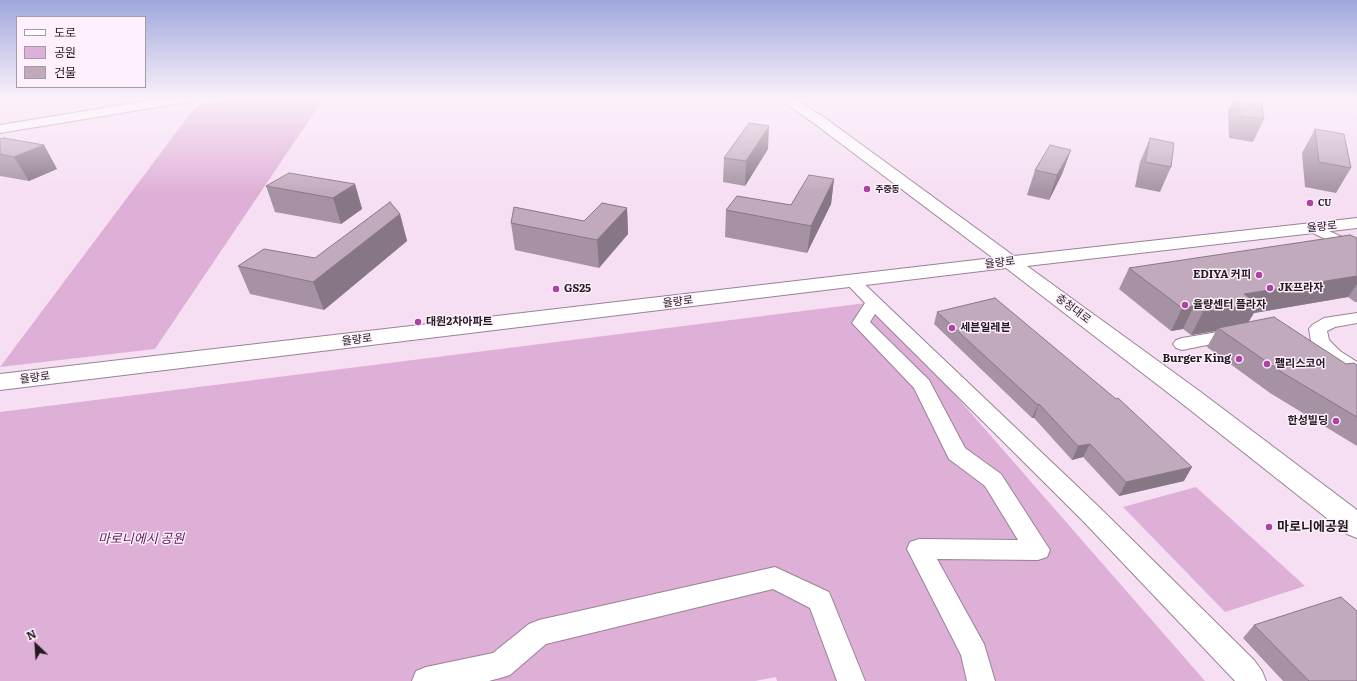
<!DOCTYPE html>
<html>
<head>
<meta charset="utf-8">
<style>
  body { margin:0 }
  #map { position:relative; width:1357px; height:681px; overflow:hidden; background:#f7dff3; font-family:Literata,"Noto Sans KR",serif }
  canvas { display:block }
  .legend { position:absolute; left:16px; top:16px; width:130px; height:72px; box-sizing:border-box; background:#fef0fc; border:1px solid #a69aa4; margin:0; padding:5px 7px; list-style:none; font-size:12px; color:#221a20 }
  .legend li { display:flex; align-items:center; gap:8px; height:20px }
  .legend b { width:20px; border:1px solid #a69aa4 }
  .north { position:absolute; left:16px; top:625px; width:40px; height:40px; -webkit-text-stroke:3px #fef0fc; paint-order:stroke; rotate:335deg; font-size:11px; font-weight:700; line-height:16px; text-align:center; color:#221a20 }
  .north::after { content:''; display:block; margin:auto; width:14px; height:18px; background:#221a20; clip-path:polygon(50% 0,100% 100%,50% 72%,0 100%) }
</style>
</head>
<body>
<div id="map">
<canvas width="1357" height="681"></canvas>
<ul class="legend">
<li><b style="height:5px;background:#fff"></b>도로</li>
<li><b style="height:11px;background:#dfb0d7"></b>공원</li>
<li><b style="height:11px;background:#c1aabc"></b>건물</li>
</ul>
<div class="north">N</div>
</div>
<script>
const g = document.querySelector('canvas').getContext('2d');
g.lineJoin = 'round';
function fillPath(path, color) {
  g.fillStyle = color;
  g.fill(path, 'evenodd');
}
function toPath(rows) {
  const path = new Path2D();
  for (const r of rows) {
    path.moveTo(r[0], r[1]);
    for (let i = 2; i < r.length; i += 2) path.lineTo(r[i], r[i + 1]);
  }
  return path;
}
function trace(path, color, width, dash) {
  g.strokeStyle = color;
  g.lineWidth = width;
  g.lineCap = dash ? 'butt' : 'round';
  g.setLineDash(dash || []);
  g.stroke(path);
}
function drawText(font, color, halo, rows, align = 'center') {
  g.font = font + ' Literata,"Noto Sans KR",serif';
  g.lineWidth = 3;
  g.setLineDash([]);
  g.textBaseline = 'middle';
  g.strokeStyle = halo;
  g.fillStyle = color;
  for (const [text, x, y, turn = 0] of rows) {
    g.save();
    g.translate(x, y);
    g.rotate((+turn || 0) * Math.PI / 180);
    g.textAlign = isNaN(turn) ? turn : align;
    if (halo) g.strokeText(text, 0, 0);
    g.fillText(text, 0, 0);
    g.restore();
  }
}
fillPath(toPath([
  [235,98,324,98,155,349,0,367,190,114,200,104],
  [874,302,1205,681,777,681,776,677,755,681,0,681,0,412],
  [1196,487,1305,586,1225,612,1123,507]
]), '#dfb0d7');
const street = toPath([
  [1314,224,1357,244,1357,255,1309,231,1307,228,1309,225,1314,224],
  [852,276,858,278,1099,507,1254,660,1262,671,1266,681,1235,681,1083,521,875,314,870,322,929,380,965,448,1001,474,1050,550,1047,557,1038,560,937,559,984,644,995,681,967,681,961,655,907,549,910,542,919,539,1018,540,985,486,949,459,914,388,852,323,865,303,844,281,846,278,852,276],
  [1357,313,1357,323,1335,327,1327,331,1329,340,1340,351,1357,362,1357,376,1350,374,1326,359,1311,341,1309,329,1312,325,1324,318,1357,313],
  [1236,329,1242,330,1245,334,1242,338,1182,350,1176,348,1173,344,1176,340,1182,338,1236,329],
  [775,567,829,592,865,681,837,681,810,608,773,589,546,644,510,675,500,678,489,681,412,681,416,671,426,667,493,653,529,624,539,620,775,567]
]);
const secondary = toPath([
  [164,98,194,98,193,101,188,102,0,133,0,125,164,98],
  [778,98,793,98,825,118,1014,256,1357,218,1357,228,1027,266,1198,390,1357,510,1357,538,1347,534,1180,402,1006,268,0,390,0,374,993,258,815,124,778,98]
]);
trace(street, '#988394', 2);
trace(secondary, '#988394', 2);
fillPath(street, '#fff');
fillPath(secondary, '#fff');
fillPath(toPath([
  [1234,98,1261,98,1264,119,1253,142,1229,138,1228,111],
  [1315,129,1351,168,1336,193,1305,187,1302,153],
  [1150,138,1171,167,1160,192,1135,187,1140,162],
  [0,139,44,145,57,169,29,181,0,176],
  [768,149,745,186,723,182,724,158],
  [1071,150,1062,174,1049,200,1027,195,1035,170],
  [834,179,831,204,807,253,725,237,726,210,791,205],
  [355,184,362,209,341,224,275,212,266,186],
  [627,208,628,234,599,268,515,250,511,223,584,221],
  [400,214,407,241,324,310,250,294,238,266,315,258],
  [1357,238,1357,302,1355,302,1348,297,1254,313,1248,322,1346,364,1357,365,1357,446,1270,393,1207,347,1216,331,1191,335,1183,329,1171,331,1119,289,1129,268],
  [937,312,1184,481,1119,496,1083,457,1072,460,1034,418,1032,418,934,324],
  [1254,625,1357,681,1283,681,1243,638]
]), '#a692a2');
fillPath(toPath([
  [769,126,768,149,745,186,746,161],
  [44,145,57,169,29,181,14,157],
  [1071,150,1062,174,1049,200,1057,175],
  [834,179,831,204,807,253,811,226],
  [355,184,362,209,341,224,333,198],
  [627,208,628,234,599,268,597,240],
  [400,214,407,241,324,310,313,282],
  [1357,276,1357,284,1348,297,1254,313,1246,326,1218,328,1216,331,1191,335,1203,312,1244,294],
  [1194,306,1183,329,1171,331,1182,308],
  [1039,404,1034,418,1032,418,1038,405],
  [1090,444,1083,457,1072,460,1078,446],
  [1192,467,1184,481,1119,496,1126,482]
]), '#877784');
const building = toPath([
  [1239,98,1261,98,1264,119,1240,116,1239,98],
  [749,123,769,126,746,161,724,158,749,123],
  [1315,129,1344,134,1351,168,1319,162,1315,129],
  [4,138,44,145,14,157,0,154,0,139,4,138],
  [1150,138,1174,143,1171,167,1145,162,1150,138],
  [1050,145,1071,150,1057,175,1035,170,1050,145],
  [289,173,355,184,333,198,266,186,289,173],
  [809,175,834,179,811,226,726,210,737,196,791,205,809,175],
  [390,202,400,214,313,282,238,266,264,249,315,258,390,202],
  [602,203,627,208,597,240,511,223,514,207,584,221,602,203],
  [1350,235,1357,238,1357,276,1244,294,1259,304,1203,312,1194,306,1182,308,1129,268,1350,235],
  [995,298,1116,399,1118,398,1192,467,1126,482,1090,444,1078,446,1039,404,1038,405,937,312,995,298],
  [1274,317,1346,364,1354,363,1357,365,1357,417,1283,373,1218,328,1274,317],
  [1341,597,1357,611,1357,681,1309,681,1254,625,1341,597]
]);
fillPath(building, '#c1aabc');
trace(building, '#877784', 1);
const sky = g.createLinearGradient(0, 0, 0, 193);
sky.addColorStop(0, '#9fa8dc');
sky.addColorStop(0.51, '#fbf1fa');
sky.addColorStop(1, '#fbf1fa00');
g.fillStyle = sky;
g.fillRect(0, 0, 1357, 193);
for (const [x, y, r, color] of [
  [867,189,4,"#ae42a3"],
  [1310,203,4,"#ae42a3"],
  [1259,275,4,"#ae42a3"],
  [1270,288,4,"#ae42a3"],
  [556,289,4,"#ae42a3"],
  [1185,305,4,"#ae42a3"],
  [418,322,4,"#ae42a3"],
  [952,328,4,"#ae42a3"],
  [1239,359,4,"#ae42a3"],
  [1267,364,4,"#ae42a3"],
  [1336,421,4,"#ae42a3"],
  [1269,527,4,"#ae42a3"]
]) {
  const dot = new Path2D();
  dot.arc(x, y, r, 0, 2 * Math.PI);
  g.fillStyle = color;
  g.fill(dot);
  trace(dot, '#fef0fc', 1.5);
}
drawText('bold 9px', '#221a20', '#fef0fc', [
  ["주중동",875,189],
  ["CU",1318,203]
], 'left');
drawText('11px', '#221a20', '#fef0fc', [
  ["율량로",1322,227,-6],
  ["율량로",1000,263,-7],
  ["율량로",678,302,-7],
  ["충청대로",1073,309,37],
  ["율량로",357,340,-7],
  ["율량로",35,378,-7]
]);
drawText('bold 11px', '#221a20', '#fef0fc', [
  ["EDIYA 커피",1251,275,"right"],
  ["JK프라자",1278,288],
  ["GS25",564,289],
  ["율량센터 플라자",1193,305],
  ["대원2차아파트",426,322],
  ["세븐일레븐",960,328],
  ["Burger King",1231,359,"right"],
  ["펠리스코어",1275,364],
  ["한성빌딩",1328,421,"right"]
], 'left');
drawText('bold 13px', '#221a20', '#fef0fc', [
  ["마로니에공원",1277,527]
], 'left');
drawText('italic 13px', '#631a5c', '#fef0fc', [
  ["마로니에시 공원",141,539]
]);
</script>
</body>
</html>
